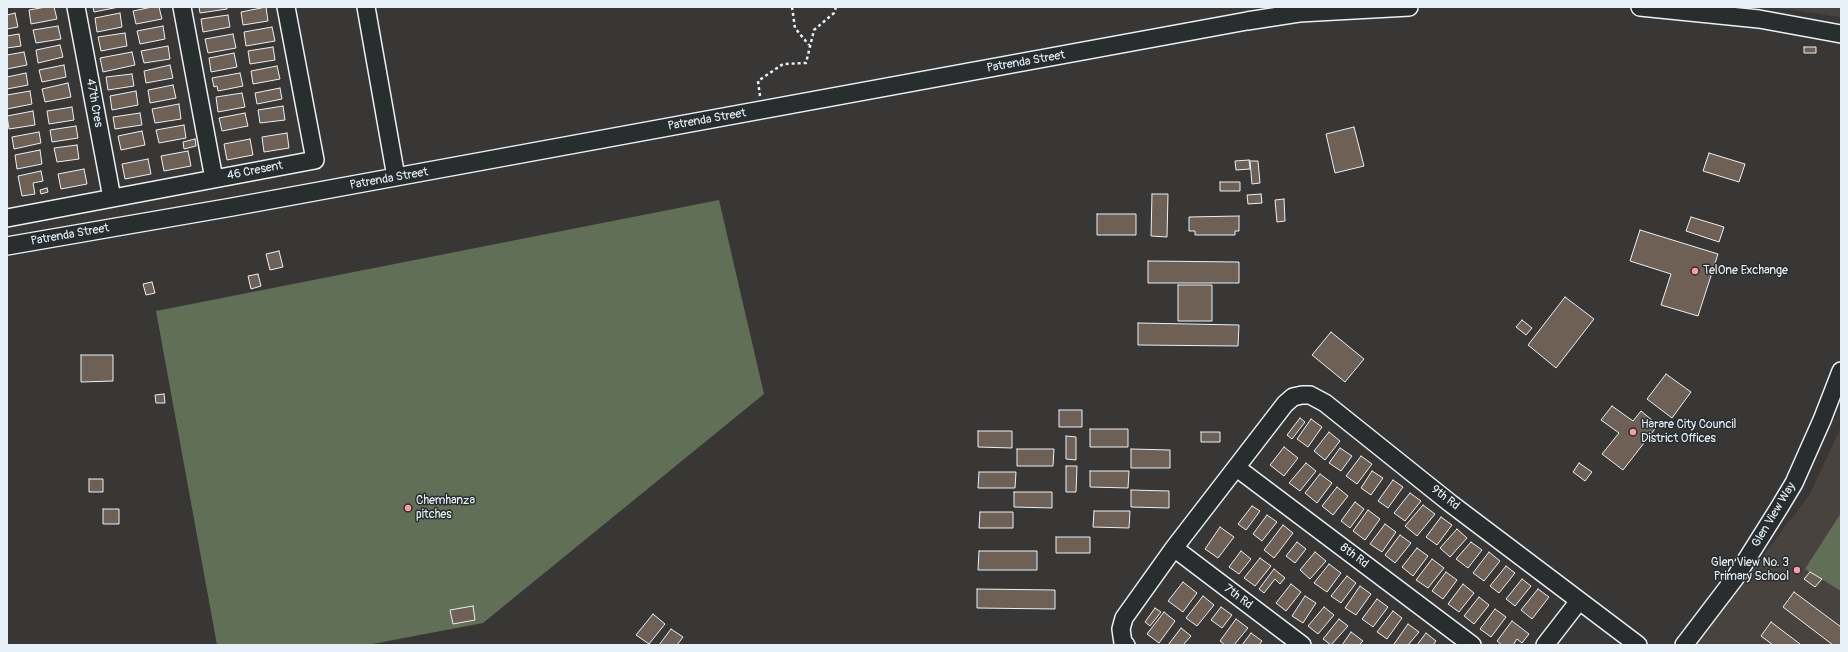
<!DOCTYPE html>
<html>
<head>
<meta charset="utf-8">
<style>
  body { margin:0 }
  #map { position:relative; width:1848px; height:652px; overflow:hidden; background:#383736; font-family:Pangolin,sans-serif }
  canvas { display:block }
  .frame { position:absolute; inset:0; border:8px solid #e8f1f8; pointer-events:none }
</style>
</head>
<body>
<div id="map">
<canvas width="1848" height="652"></canvas>
<div class="frame"></div>
</div>
<script>
const ctx = document.querySelector('canvas').getContext('2d');
ctx.lineJoin = 'round';
function fill(path, color) { ctx.fillStyle = color; ctx.fill(path, 'evenodd'); }
const toPath = rows => new Path2D(rows.map(r => 'M' + r).join(''));
function trace(path, color, width, dash) { ctx.strokeStyle = color; ctx.lineWidth = width; ctx.lineCap = dash ? 'butt' : 'round'; ctx.setLineDash(dash || []); ctx.stroke(path); }
function write(font, color, halo, rows, align = 'center') {
  ctx.font = font + ' Pangolin,sans-serif'; ctx.lineWidth = 3; ctx.setLineDash([]); ctx.textBaseline = 'middle'; ctx.strokeStyle = halo; ctx.fillStyle = color; for (const [text, x, y, turn = 0] of rows) {
    ctx.save(); ctx.translate(x, y); ctx.rotate((+turn || 0) * Math.PI / 180); ctx.textAlign = isNaN(turn) ? turn : align; if (halo) ctx.strokeText(text, 0, 0); ctx.fillText(text, 0, 0); ctx.restore();
  }
}
fill(toPath([
  [1770,7,1841,7,1841,17],
  [1841,427,1841,645,1695,645,1810,494]
]), '#48433f');
fill(toPath([
  [719,200,764,394,483,623,367,645,217,645,156,311],
  [1841,513,1841,591,1805,569]
]), '#616f57');
const building = toPath([
  [46,7,54,7,57,19,31,24,29,10,46,7],
  [93,7,119,7,94,12,93,7],
  [152,7,159,7,162,19,136,24,133,11,152,7],
  [199,7,227,7,227,9,200,13,199,7],
  [266,7,268,21,243,25,241,12,266,7],
  [15,13,18,27,7,29,7,15,15,13],
  [120,13,122,27,97,32,95,18,120,13],
  [228,15,230,27,203,32,201,19,228,15],
  [58,26,61,39,36,43,33,30,58,26],
  [163,26,165,39,140,44,137,31,163,26],
  [272,27,275,41,246,46,244,32,272,27],
  [125,33,127,46,101,51,98,37,125,33],
  [19,34,21,46,7,48,7,36,19,34],
  [233,34,236,48,208,53,205,39,233,34],
  [60,45,63,57,38,63,36,50,60,45],
  [168,46,170,59,144,63,141,51,168,46],
  [273,47,275,60,250,64,248,51,273,47],
  [1804,47,1816,47,1816,53,1804,53,1804,47],
  [24,52,27,65,7,69,7,55,24,52],
  [132,52,135,65,103,72,100,58,132,52],
  [234,53,237,67,211,72,209,58,234,53],
  [64,65,66,77,42,82,39,70,64,65],
  [170,65,173,78,146,83,144,71,170,65],
  [277,66,280,79,253,84,251,71,277,66],
  [26,73,28,85,7,89,7,77,26,73],
  [240,73,243,86,218,91,217,86,214,87,212,78,240,73],
  [132,74,134,86,108,90,106,77,132,74],
  [68,83,71,97,45,102,42,89,68,83],
  [173,85,176,98,150,103,148,90,173,85],
  [280,88,282,99,257,104,255,93,280,88],
  [30,91,32,104,7,109,7,95,30,91],
  [136,91,138,105,112,110,110,96,136,91],
  [242,93,245,107,218,112,216,97,242,93],
  [179,104,181,119,155,123,152,109,179,104],
  [283,106,285,120,260,123,258,110,283,106],
  [72,107,74,120,49,124,47,111,72,107],
  [33,111,35,125,9,129,7,116,33,111],
  [140,113,142,125,115,129,113,117,140,113],
  [245,113,248,126,222,131,219,118,245,113],
  [184,125,186,138,159,143,156,130,184,125],
  [76,126,78,138,52,142,50,130,76,126],
  [1354,127,1364,166,1335,173,1326,134,1354,127],
  [142,131,145,145,121,150,118,136,142,131],
  [39,132,41,143,14,149,12,137,39,132],
  [287,133,289,148,264,152,262,137,287,133],
  [195,139,196,146,184,149,183,142,195,139],
  [250,139,253,155,227,160,224,144,250,139],
  [77,145,79,159,57,162,54,148,77,145],
  [40,150,42,164,17,169,15,155,40,150],
  [188,151,191,166,164,171,161,156,188,151],
  [1709,153,1745,164,1739,182,1703,171,1709,153],
  [148,159,151,174,125,179,122,164,148,159],
  [1249,160,1250,169,1236,170,1235,161,1249,160],
  [1250,161,1258,161,1260,183,1252,184,1250,161],
  [84,169,87,184,61,189,58,174,84,169],
  [41,171,43,181,33,183,35,194,22,196,18,176,41,171],
  [1220,182,1240,182,1240,191,1220,191,1220,182],
  [47,188,48,192,41,194,40,190,47,188],
  [1152,194,1168,194,1167,237,1151,236,1152,194],
  [1261,194,1262,203,1248,204,1247,195,1261,194],
  [1284,199,1285,221,1277,222,1275,200,1284,199],
  [1097,214,1136,214,1136,235,1097,235,1097,214],
  [1239,216,1239,231,1235,231,1235,235,1195,235,1195,231,1189,231,1189,217,1239,216],
  [1691,217,1724,227,1719,242,1686,231,1691,217],
  [1640,230,1718,254,1698,316,1661,305,1671,274,1630,261,1640,230],
  [279,251,283,267,270,270,266,254,279,251],
  [1148,261,1239,262,1239,283,1148,283,1148,261],
  [258,274,261,286,251,289,248,276,258,274],
  [152,282,155,293,146,295,143,284,152,282],
  [1178,285,1212,285,1212,321,1178,321,1178,285],
  [1565,297,1594,319,1556,368,1528,345,1565,297],
  [1522,320,1532,328,1526,335,1516,327,1522,320],
  [1138,323,1239,325,1238,346,1138,345,1138,323],
  [1331,332,1364,359,1345,382,1312,355,1331,332],
  [81,355,113,355,113,381,81,382,81,355],
  [1666,374,1691,392,1672,418,1647,399,1666,374],
  [164,394,165,403,156,403,155,395,164,394],
  [1612,406,1633,421,1641,411,1658,425,1623,470,1602,454,1619,433,1601,420,1612,406],
  [1059,410,1082,410,1082,427,1059,427,1059,410],
  [1300,418,1305,422,1292,439,1287,435,1300,418],
  [1311,419,1322,427,1308,447,1297,439,1311,419],
  [1090,429,1128,429,1128,447,1090,447,1090,429],
  [978,431,1012,431,1012,448,978,447,978,431],
  [1201,432,1220,432,1220,442,1201,442,1201,432],
  [1329,432,1340,441,1325,460,1314,451,1329,432],
  [1066,436,1076,437,1076,460,1066,459,1066,436],
  [1284,447,1298,458,1284,476,1270,465,1284,447],
  [1340,448,1352,456,1341,471,1329,463,1340,448],
  [1017,449,1054,449,1053,466,1017,466,1017,449],
  [1131,449,1170,450,1170,468,1131,468,1131,449],
  [1361,456,1372,464,1357,484,1346,476,1361,456],
  [1306,463,1316,471,1300,491,1289,483,1306,463],
  [1579,463,1592,472,1585,481,1573,472,1579,463],
  [1066,466,1077,466,1076,492,1066,492,1066,466],
  [1090,471,1129,471,1128,488,1090,487,1090,471],
  [1372,471,1383,478,1371,495,1361,488,1372,471],
  [979,472,1016,472,1015,488,978,488,979,472],
  [1320,474,1332,483,1317,503,1305,493,1320,474],
  [89,479,103,479,103,492,89,492,89,479],
  [1393,480,1403,487,1388,508,1378,501,1393,480],
  [1337,487,1348,496,1333,515,1322,506,1337,487],
  [1131,490,1169,491,1169,508,1131,507,1131,490],
  [1014,492,1052,492,1052,508,1014,507,1014,492],
  [1410,493,1421,501,1405,521,1394,513,1410,493],
  [1355,502,1364,509,1350,528,1341,521,1355,502],
  [1423,505,1435,514,1417,536,1405,526,1423,505],
  [1252,506,1260,511,1246,530,1238,524,1252,506],
  [103,509,119,509,119,524,103,524,103,509],
  [1368,510,1380,519,1365,540,1353,531,1368,510],
  [1094,511,1130,511,1129,528,1093,527,1094,511],
  [980,512,1013,512,1013,528,979,528,980,512],
  [1267,515,1277,522,1262,541,1253,534,1267,515],
  [1441,517,1452,525,1437,545,1426,537,1441,517],
  [1385,524,1396,532,1382,552,1370,544,1385,524],
  [1283,525,1293,533,1274,558,1264,550,1283,525],
  [1220,527,1234,537,1218,558,1205,549,1220,527],
  [1457,529,1467,538,1450,557,1440,548,1457,529],
  [1400,535,1411,543,1395,563,1385,555,1400,535],
  [1056,537,1090,537,1090,553,1056,553,1056,537],
  [1297,542,1306,549,1295,563,1286,556,1297,542],
  [1471,542,1482,550,1468,568,1456,559,1471,542],
  [1417,548,1428,556,1413,576,1402,567,1417,548],
  [979,551,1037,551,1037,570,978,570,979,551],
  [1241,551,1251,559,1239,574,1229,567,1241,551],
  [1315,552,1326,561,1310,579,1300,570,1315,552],
  [1489,552,1500,561,1484,581,1473,573,1489,552],
  [1260,558,1271,566,1255,586,1244,578,1260,558],
  [1432,559,1444,568,1428,588,1416,580,1432,559],
  [1329,564,1341,573,1327,592,1314,583,1329,564],
  [1506,566,1515,573,1499,593,1490,586,1506,566],
  [1274,569,1285,578,1280,584,1275,579,1264,593,1259,589,1274,569],
  [1446,572,1457,580,1443,599,1432,591,1446,572],
  [1810,572,1822,579,1815,587,1804,579,1810,572],
  [1347,576,1356,583,1341,603,1331,596,1347,576],
  [1522,579,1531,586,1515,606,1506,599,1522,579],
  [1183,582,1197,593,1183,612,1168,601,1183,582],
  [1291,584,1301,592,1286,611,1276,603,1291,584],
  [1463,584,1474,593,1459,612,1448,604,1463,584],
  [1360,586,1371,594,1356,615,1345,608,1360,586],
  [977,589,1055,590,1055,609,977,608,977,589],
  [1538,589,1549,597,1532,619,1521,610,1538,589],
  [1794,592,1841,627,1841,645,1833,645,1783,607,1794,592],
  [1203,596,1214,605,1197,626,1186,618,1203,596],
  [1305,596,1316,603,1303,623,1292,616,1305,596],
  [1479,597,1489,605,1474,624,1464,616,1479,597],
  [1377,599,1388,607,1373,627,1362,619,1377,599],
  [473,606,475,620,453,624,450,610,473,606],
  [1221,607,1232,615,1222,628,1211,620,1221,607],
  [1324,607,1334,615,1318,634,1308,626,1324,607],
  [1155,608,1161,612,1150,626,1145,622,1155,608],
  [1495,609,1506,617,1491,637,1480,629,1495,609],
  [1393,611,1402,618,1387,639,1377,632,1393,611],
  [1164,612,1175,621,1159,643,1147,634,1164,612],
  [653,614,665,624,649,644,636,635,653,614],
  [1236,619,1248,628,1234,645,1225,645,1220,641,1236,619],
  [1339,619,1348,626,1331,645,1323,639,1339,619],
  [1512,621,1529,634,1522,643,1517,639,1513,645,1502,645,1497,641,1512,621],
  [1771,622,1800,644,1799,645,1773,645,1761,636,1771,622],
  [1408,624,1419,632,1408,645,1395,645,1394,644,1408,624],
  [1181,628,1191,636,1183,645,1168,645,1181,628],
  [671,629,683,637,677,645,659,645,671,629],
  [1351,632,1363,641,1359,645,1342,645,1351,632],
  [1251,633,1262,641,1259,645,1242,645,1251,633],
  [1426,633,1436,641,1433,645,1417,645,1426,633]
]);
fill(building, '#6e6054');
trace(building, '#e8f1f8', 1);
const minor = toPath([
  [76,7,112,198],
  [182,7,214,179],
  [366,7,396,177],
  [1640,7,1759,19,1841,34],
  [7,218,315,160,286,7],
  [7,246,232,207,1247,21,1299,13,1409,7],
  [1237,468,1472,645],
  [1174,548,1302,645],
  [1126,645,1123,643,1121,629,1124,618,1174,548,1285,404,1293,397,1302,395,1310,395,1325,403,1450,503,1638,645],
  [1545,645,1579,601],
  [1684,645,1735,578,1779,508,1794,483,1822,420,1841,371]
]);
trace(minor, '#e8f1f8', 20);
trace(toPath([
  [792,7,795,28,809,45],
  [760,96,758,81,783,64,806,63,814,30,834,13,836,7]
]), '#e8f1f8', 2.5, [3, 3]);
trace(minor, '#2a2d2e', 17);
for (const [x, y, r, color] of [
  [1695,271,4,"#ff9aa2"],
  [1633,432,4,"#ff9aa2"],
  [408,508,4,"#ff9aa2"],
  [1797,570,4,"#ff9aa2"]
]) { const dot = new Path2D(); dot.arc(x, y, r, 0, 2 * Math.PI); ctx.fillStyle = color; ctx.fill(dot); trace(dot, '#2a2d2e', 1.5); }
write('12px', '#e8f1f8', '#2a2d2e', [
  ["Patrenda Street",1026,62,-10],
  ["47th Cres",94,103,80],
  ["Patrenda Street",707,120,-10],
  ["46 Cresent",255,171,-11],
  ["Patrenda Street",389,179,-10],
  ["Patrenda Street",70,235,-10],
  ["9th Rd",1445,498,38],
  ["Glen View Way",1774,515,-59],
  ["8th Rd",1354,556,37],
  ["7th Rd",1238,597,37]
]);
write('12px', '#e8f1f8', '#2a2d2e', [
  ["TelOne Exchange",1703,271],
  ["Harare City Council",1641,425],
  ["District Offices",1641,439],
  ["Chemhanza",416,501],
  ["pitches",416,515],
  ["Glen View No. 3",1789,563,"right"],
  ["Primary School",1789,577,"right"]
], 'left');
</script>
</body>
</html>
